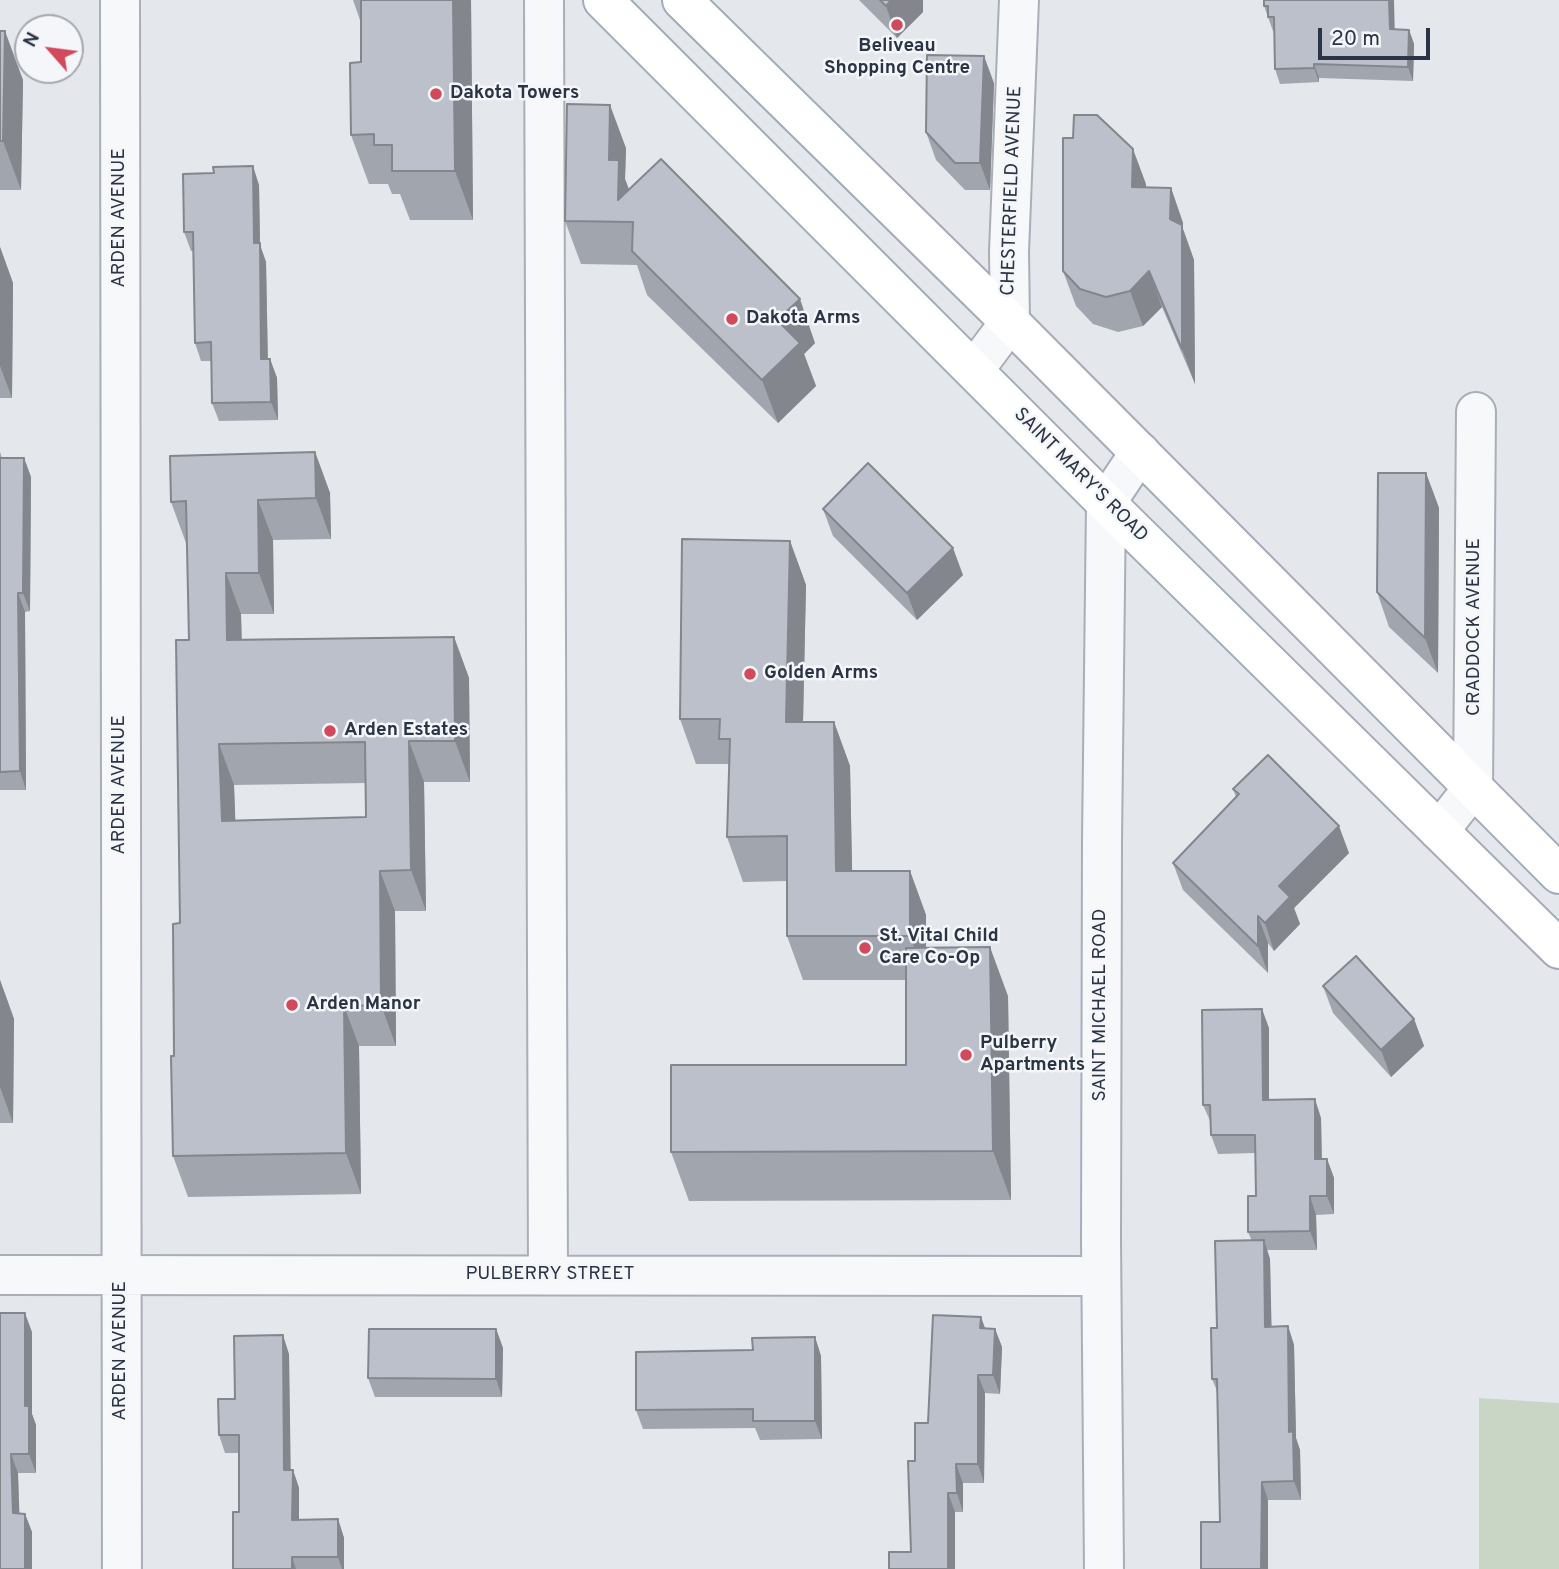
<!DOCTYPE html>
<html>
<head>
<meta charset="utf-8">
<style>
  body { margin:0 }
  #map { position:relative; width:1559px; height:1569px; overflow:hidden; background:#e4e7ec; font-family:Overpass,sans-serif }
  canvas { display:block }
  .north { position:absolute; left:14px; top:14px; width:70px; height:70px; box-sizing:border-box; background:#f4f6f9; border:2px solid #a4a8b1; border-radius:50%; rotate:298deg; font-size:19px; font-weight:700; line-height:28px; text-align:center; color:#2b3445 }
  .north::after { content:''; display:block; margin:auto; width:24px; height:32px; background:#d1495b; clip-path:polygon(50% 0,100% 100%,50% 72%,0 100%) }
  .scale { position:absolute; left:1318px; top:28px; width:112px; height:32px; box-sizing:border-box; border:4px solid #2b3445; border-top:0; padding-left:9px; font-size:21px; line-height:24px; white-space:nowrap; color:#2b3445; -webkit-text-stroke:5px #f4f6f9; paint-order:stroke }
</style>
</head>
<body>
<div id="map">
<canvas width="1559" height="1569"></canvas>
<div class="north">N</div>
<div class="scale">20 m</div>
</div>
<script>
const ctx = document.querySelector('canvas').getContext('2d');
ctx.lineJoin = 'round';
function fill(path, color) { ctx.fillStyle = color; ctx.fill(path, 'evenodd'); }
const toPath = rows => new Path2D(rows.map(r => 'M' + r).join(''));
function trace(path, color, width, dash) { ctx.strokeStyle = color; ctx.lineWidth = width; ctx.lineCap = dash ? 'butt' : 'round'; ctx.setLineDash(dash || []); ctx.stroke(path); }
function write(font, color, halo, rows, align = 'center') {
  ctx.font = font + ' Overpass,sans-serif'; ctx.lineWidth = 5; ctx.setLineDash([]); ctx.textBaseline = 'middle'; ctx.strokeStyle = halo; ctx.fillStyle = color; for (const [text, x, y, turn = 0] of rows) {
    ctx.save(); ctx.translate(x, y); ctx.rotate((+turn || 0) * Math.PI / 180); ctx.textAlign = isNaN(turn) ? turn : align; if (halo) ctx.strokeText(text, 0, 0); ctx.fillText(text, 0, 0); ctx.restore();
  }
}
fill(toPath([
  [1479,1398,1559,1403,1559,1569,1479,1569]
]), '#c9d6c5');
const minor = toPath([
  [120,0,122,1569],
  [544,0,548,1275],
  [974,370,1010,322,1009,252,1019,0],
  [1439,831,1473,788,1476,412],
  [0,1275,1101,1276],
  [1104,1569,1101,1240,1102,841,1106,503,1140,452]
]);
const major = toPath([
  [603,0,1106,503,1559,949],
  [682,0,1010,322,1559,874]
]);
trace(minor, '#a9aeb7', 42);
trace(major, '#a3abb8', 42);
trace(minor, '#f7f8fa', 38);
trace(major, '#fff', 38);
fill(toPath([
  [353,0,471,0,473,220,410,220,400,194,392,194,388,184,369,184,351,135,361,62,361,23],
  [859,0,923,0,923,12,897,38],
  [1264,0,1395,29,1409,30,1414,44,1413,81,1319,78,1319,82,1280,84,1275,69,1275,31,1273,31,1264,6],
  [0,31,23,80,21,190,0,190],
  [994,83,990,190,965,190,936,160,926,132],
  [626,148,625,179,629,189,815,343,804,354,816,386,778,423,647,295,637,265,581,264,565,221],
  [1146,184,1146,188,1171,188,1183,223,1183,229,1194,260,1195,384,1162,307,1143,326,1118,332,1093,324,1076,306,1063,271],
  [259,185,260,245,266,262,268,359,270,359,277,378,278,420,219,421,212,403,211,361,201,361,195,343,193,251,191,251,184,232],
  [0,247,13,283,12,398,0,398],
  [0,452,2,458,24,458,31,477,30,611,25,612,26,790,0,790],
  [315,452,330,493,331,539,273,540,274,614,241,614,242,639,454,637,469,678,470,782,424,782,426,911,395,911,396,1046,359,1046,361,1194,188,1197,173,1156,174,1056,189,640,187,543,186,543,171,502],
  [366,783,366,817,235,820,234,785],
  [1426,473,1439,508,1438,673,1389,627,1377,592],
  [823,509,963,575,917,620,833,536],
  [790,541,806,585,803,722,834,722,850,766,852,871,910,871,926,915,926,948,1008,996,1011,1200,689,1201,671,1152,906,1065,906,980,803,980,787,936,787,881,743,882,727,837,729,768,728,764,696,764,680,719],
  [1233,789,1349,853,1294,908,1300,924,1274,951,1268,943,1268,973,1183,890,1173,863,1236,797],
  [0,980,14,1019,13,1123,0,1123],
  [1323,986,1414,1019,1424,1046,1391,1077,1333,1013],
  [1269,1028,1269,1100,1321,1118,1322,1159,1327,1159,1334,1178,1334,1214,1316,1215,1317,1250,1267,1250,1270,1259,1271,1327,1288,1326,1294,1345,1296,1438,1300,1450,1301,1500,1268,1500,1268,1569,1201,1569,1220,1522,1218,1393,1212,1379,1217,1328,1252,1241,1248,1232,1256,1196,1255,1153,1218,1154,1211,1135,1211,1123,1203,1105],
  [0,1313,32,1332,32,1414,36,1425,36,1473,18,1473,19,1514,25,1514,32,1532,0,1569],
  [985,1328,995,1329,1002,1347,1000,1394,985,1393,984,1483,963,1483,963,1512,955,1512,955,1569,889,1569,911,1552,915,1461,928,1423],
  [496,1329,503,1348,502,1397,375,1397,368,1378],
  [815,1337,821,1356,822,1439,760,1440,755,1428,643,1429,636,1410,753,1350],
  [289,1354,290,1470,293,1470,299,1488,299,1520,338,1519,344,1538,344,1569,233,1569,239,1512,239,1453,225,1453,219,1435,235,1399]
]), '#a1a5ae');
fill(toPath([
  [453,0,471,0,473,220,455,171],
  [891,0,923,0,923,12,897,38,886,6],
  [1389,0,1394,0,1395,43,1390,29],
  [1409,30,1414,44,1413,81,1408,67],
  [5,31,23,80,21,190,3,141],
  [984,56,994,83,990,190,980,163],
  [1314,64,1319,78,1319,82,1314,68],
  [610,105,626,148,625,179,634,204,618,200,609,160],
  [1133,149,1146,184,1145,222,1132,187],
  [253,166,259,185,260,245,266,262,268,378,261,359,254,243],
  [1171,188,1183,223,1183,229,1194,260,1195,384,1182,349,1170,219],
  [0,247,13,283,12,398,0,366],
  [1149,271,1162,307,1143,326,1130,291],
  [800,299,815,343,804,354,816,386,778,423,762,380,777,320],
  [270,359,277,378,278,420,271,402],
  [315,452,330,493,331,539,316,498],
  [24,458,31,477,30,611,23,593],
  [1426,473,1439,508,1438,673,1425,638],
  [258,500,273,540,274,614,259,573],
  [790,541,806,585,802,766,786,722],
  [953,548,963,575,917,620,907,593],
  [226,573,241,614,242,680,227,640],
  [18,593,25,612,26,790,20,771],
  [454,637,469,678,470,782,455,741],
  [834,722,850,766,853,915,836,871],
  [409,741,424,782,426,911,411,870],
  [219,744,234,785,237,862,222,821],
  [1339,826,1349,853,1294,908,1300,924,1274,951,1265,923,1279,886],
  [380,871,395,911,396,1046,381,1005],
  [910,871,926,915,926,980,910,936],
  [1258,916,1268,943,1268,973,1258,946],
  [990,947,1008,996,1011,1200,993,1151],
  [0,980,14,1019,13,1123,0,1087],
  [344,1006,359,1046,361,1194,346,1153],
  [1262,1009,1269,1028,1269,1119,1263,1100],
  [1414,1019,1424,1046,1391,1077,1381,1050],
  [1315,1099,1321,1118,1322,1178,1315,1159],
  [1327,1159,1334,1178,1334,1214,1327,1196],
  [1310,1196,1316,1215,1317,1250,1310,1231],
  [1264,1240,1270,1259,1272,1345,1265,1327],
  [25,1313,32,1332,32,1414,36,1425,36,1473,29,1454,25,1406],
  [981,1317,988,1336,980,1328],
  [1288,1326,1294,1345,1296,1438,1300,1450,1301,1500,1294,1481,1289,1432],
  [496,1329,503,1348,502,1397,496,1379],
  [995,1329,1002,1347,1000,1394,993,1375],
  [283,1335,289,1354,291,1488,284,1470],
  [815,1337,821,1356,822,1439,815,1421],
  [978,1375,985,1393,984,1483,978,1464],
  [11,1454,18,1473,20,1532,13,1513],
  [956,1464,963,1483,963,1512,957,1493],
  [293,1470,299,1488,299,1538,292,1520],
  [1262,1482,1268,1500,1268,1569,1261,1569],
  [948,1493,955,1512,955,1569,948,1569],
  [25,1514,32,1532,32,1569,25,1569],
  [338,1519,344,1538,344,1569,342,1569,338,1557],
  [292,1557,296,1569,292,1569]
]), '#83868d');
const building = toPath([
  [361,0,453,0,455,171,392,171,392,145,374,145,374,134,351,135,350,63,361,62,361,0],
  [880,0,891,0,886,6,880,0],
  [1264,0,1389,0,1390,29,1409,30,1408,67,1314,64,1314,68,1275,69,1274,17,1268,17,1268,6,1264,6,1264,0],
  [0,31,5,31,3,141,0,141,0,31],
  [927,55,984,56,980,163,955,163,926,132,927,55],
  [567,104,610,105,609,160,619,160,618,200,661,159,800,299,777,320,800,343,762,380,632,251,633,222,565,221,567,104],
  [1074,115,1097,115,1133,149,1132,187,1171,188,1170,219,1182,225,1182,349,1149,271,1130,291,1106,297,1080,289,1063,271,1063,138,1073,138,1074,115],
  [253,166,254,243,260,243,261,359,270,359,271,402,212,403,211,342,195,343,193,232,184,232,183,174,214,173,213,167,253,166],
  [315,452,316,498,258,500,259,573,226,573,227,640,454,637,455,741,409,741,411,870,380,871,381,1005,344,1006,346,1153,173,1156,171,1056,174,1056,173,924,180,923,176,640,189,640,186,501,171,502,170,456,315,452],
  [365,742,366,817,222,821,219,744,365,742],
  [0,458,24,458,23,593,18,593,20,771,0,772,0,458],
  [868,463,953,548,907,593,823,509,868,463],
  [1378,473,1426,473,1425,638,1377,592,1378,473],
  [682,539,790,541,786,722,834,722,836,871,910,871,910,936,787,936,787,836,727,837,730,739,719,739,720,719,680,719,682,539],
  [1268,755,1339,826,1279,886,1290,897,1265,923,1258,916,1258,946,1173,863,1239,794,1233,789,1268,755],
  [990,947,993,1151,671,1152,671,1065,906,1065,906,948,990,947],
  [1356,956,1414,1019,1381,1050,1323,986,1356,956],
  [1262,1009,1263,1100,1315,1099,1315,1159,1327,1159,1327,1196,1310,1196,1310,1231,1248,1232,1248,1196,1256,1196,1255,1135,1211,1135,1210,1105,1203,1105,1202,1010,1262,1009],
  [1264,1240,1265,1327,1288,1326,1289,1432,1293,1431,1294,1481,1262,1482,1261,1569,1201,1569,1201,1522,1220,1522,1217,1379,1212,1379,1211,1328,1217,1328,1215,1241,1264,1240],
  [0,1313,25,1313,25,1406,29,1406,29,1454,11,1454,13,1513,25,1514,25,1569,0,1569,0,1313],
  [933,1315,981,1317,980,1328,995,1329,993,1375,978,1375,978,1464,956,1464,957,1493,948,1493,948,1569,889,1569,889,1552,911,1552,908,1461,915,1461,915,1423,928,1423,933,1315],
  [369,1329,496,1329,496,1379,368,1378,369,1329],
  [283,1335,284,1470,293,1470,292,1520,338,1519,338,1557,292,1557,292,1569,233,1569,233,1512,239,1512,239,1435,219,1435,218,1399,235,1399,234,1336,283,1335],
  [815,1337,815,1421,753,1421,753,1409,636,1410,636,1352,753,1350,752,1338,815,1337]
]);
fill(building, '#bbc0ca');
trace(building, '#83868d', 2);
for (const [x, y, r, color] of [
  [897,25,7,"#d1495b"],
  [436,94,7,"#d1495b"],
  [732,319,7,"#d1495b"],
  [750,674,7,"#d1495b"],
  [330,731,7,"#d1495b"],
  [865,948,7,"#d1495b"],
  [292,1005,7,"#d1495b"],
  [966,1055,7,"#d1495b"]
]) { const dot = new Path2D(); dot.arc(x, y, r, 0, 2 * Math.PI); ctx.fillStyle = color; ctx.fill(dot); trace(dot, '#f4f6f9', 2.5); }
write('bold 19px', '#2b3445', '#f4f6f9', [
  ["Beliveau",897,47,"center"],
  ["Shopping Centre",897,69,"center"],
  ["Dakota Towers",450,94],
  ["Dakota Arms",746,319],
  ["Golden Arms",764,674],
  ["Arden Estates",344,731],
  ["St. Vital Child",879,937],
  ["Care Co-Op",879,959],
  ["Arden Manor",306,1005],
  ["Pulberry",980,1044],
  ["Apartments",980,1066]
], 'left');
write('19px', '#2b3445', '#f4f6f9', [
  ["CHESTERFIELD AVENUE",1013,191,-88],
  ["ARDEN AVENUE",120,218,-90],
  ["SAINT MARY'S ROAD",1080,476,45],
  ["CRADDOCK AVENUE",1475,627,-90],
  ["ARDEN AVENUE",120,785,-90],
  ["SAINT MICHAEL ROAD",1101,1005,-90],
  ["PULBERRY STREET",550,1275],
  ["ARDEN AVENUE",121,1351,-90]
]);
</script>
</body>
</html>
